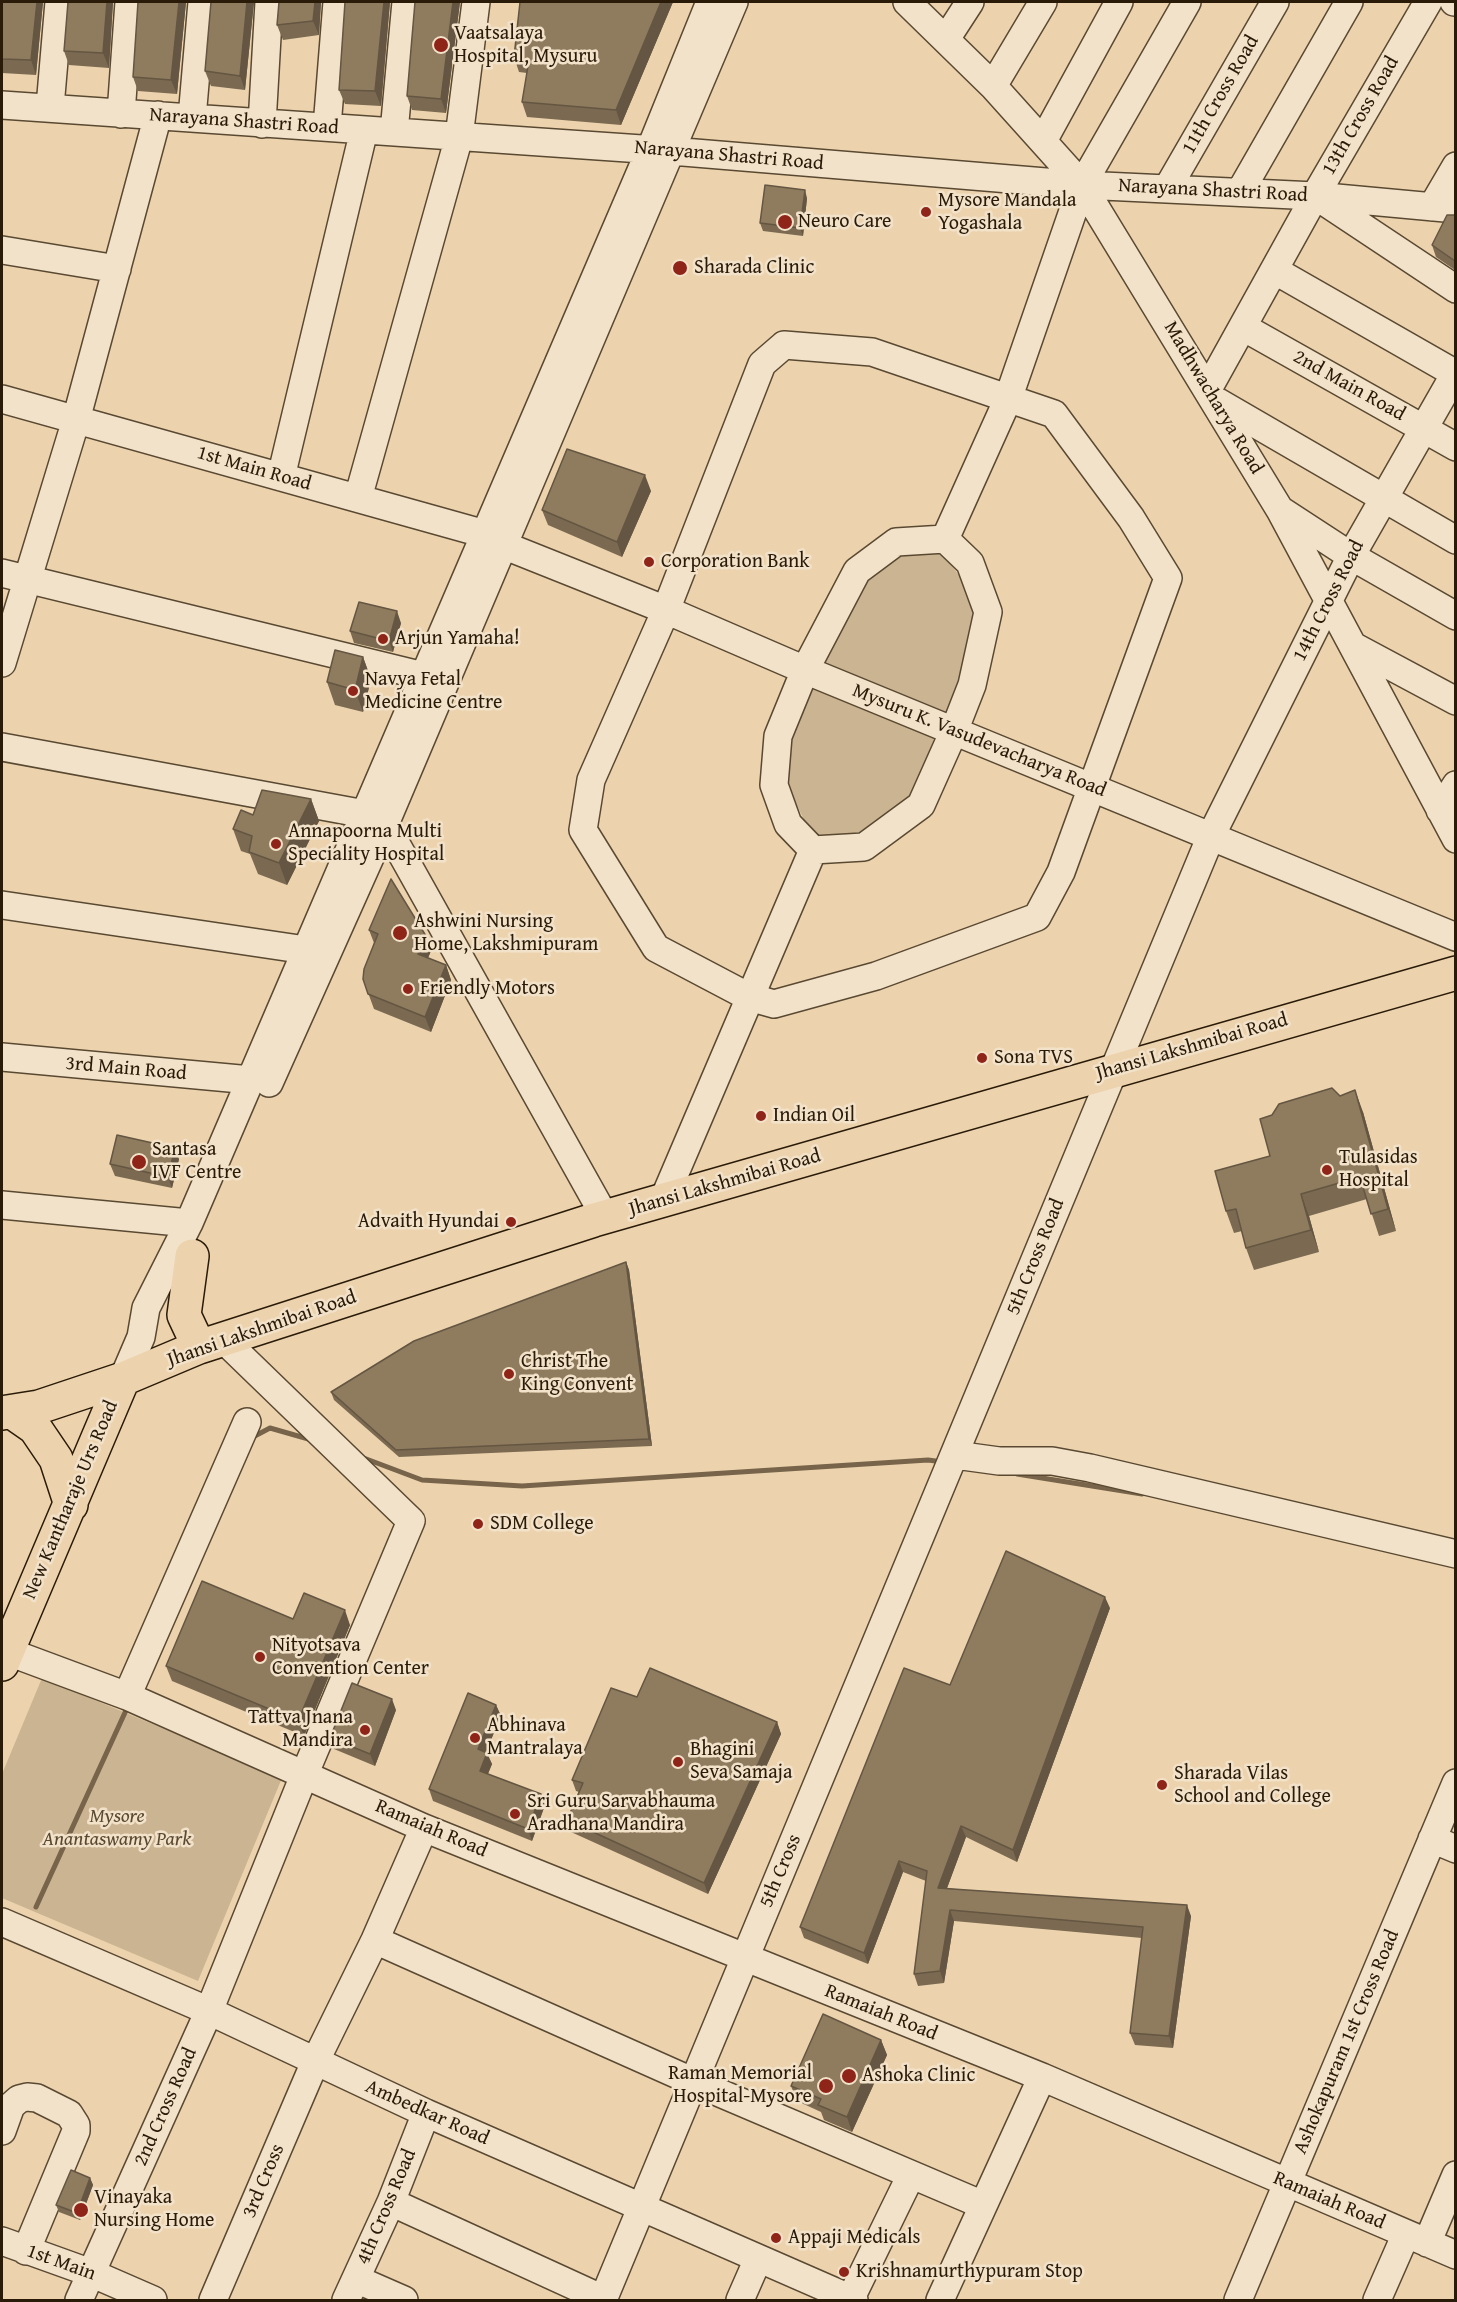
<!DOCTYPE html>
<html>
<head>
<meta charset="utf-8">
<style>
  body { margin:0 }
  #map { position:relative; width:1457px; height:2302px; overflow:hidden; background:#ecd3ad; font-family:"Gentium Book Plus",serif }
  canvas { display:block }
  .frame { position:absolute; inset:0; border:3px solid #2a1b09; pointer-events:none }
</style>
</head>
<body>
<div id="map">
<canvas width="1457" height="2302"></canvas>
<div class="frame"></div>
</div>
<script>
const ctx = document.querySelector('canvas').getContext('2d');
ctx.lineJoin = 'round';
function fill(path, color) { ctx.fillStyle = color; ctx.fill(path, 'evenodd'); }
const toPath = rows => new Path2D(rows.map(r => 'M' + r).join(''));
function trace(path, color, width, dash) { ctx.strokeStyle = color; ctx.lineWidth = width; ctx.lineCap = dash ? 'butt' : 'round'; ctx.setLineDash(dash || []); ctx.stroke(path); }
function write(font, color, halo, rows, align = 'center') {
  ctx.font = font + ' "Gentium Book Plus",serif'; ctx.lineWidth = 5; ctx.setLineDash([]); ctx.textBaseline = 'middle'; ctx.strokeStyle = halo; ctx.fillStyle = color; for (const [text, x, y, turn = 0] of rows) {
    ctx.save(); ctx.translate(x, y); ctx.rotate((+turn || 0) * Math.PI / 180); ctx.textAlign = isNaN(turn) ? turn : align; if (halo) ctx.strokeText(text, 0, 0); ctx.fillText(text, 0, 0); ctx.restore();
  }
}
fill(toPath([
  [940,550,967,586,979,624,949,718,818,665,864,580,896,555],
  [811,685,935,736,912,798,851,844,811,834,786,783,785,757],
  [42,1678,282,1778,198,1981,2,1898,2,1774]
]), '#cbb491');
trace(toPath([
  [251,1438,270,1428,312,1440],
  [361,1457,422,1480,522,1486,928,1460,943,1462],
  [1017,1474,1142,1494],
  [36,1907,128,1706]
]), '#77644a', 5);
const minor = toPath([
  [907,2,993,86,1082,185,1280,510,1456,839],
  [1454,2,1456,2],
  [946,39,970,2],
  [993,86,1043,2],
  [2,105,671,151,1082,185,1315,196,1456,209],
  [50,107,59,2],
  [121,114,129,2],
  [192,118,202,2],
  [262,124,269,2],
  [327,127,337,2],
  [394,132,406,2],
  [1043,141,1119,2],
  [1167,189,1275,2],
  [1240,192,1349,2],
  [1319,198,1456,289],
  [1432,207,1456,166],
  [2,250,117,269],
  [1274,270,1456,374],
  [1243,327,1456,447],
  [784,345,872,352,1054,414,1131,518,1168,578,1061,872,1037,917,876,976,774,1004,749,997,656,948,583,830,591,780,666,610,762,364,784,345],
  [1208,389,1315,196,1428,2],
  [2,399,485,534,503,545,666,610,805,670,1456,937],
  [1218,402,1456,540],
  [281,477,364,130],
  [358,498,459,137,476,2],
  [1282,511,1351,556,1456,616],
  [945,539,970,563,988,612,972,685,954,731,921,805,864,847,813,850,788,824,774,785,778,736,805,670,857,571,896,542,945,539],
  [945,539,1008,399,1082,185,1187,2],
  [2,573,424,676],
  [1355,647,1456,701],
  [2,663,76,420,158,115],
  [2,747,365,814,385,824,605,1217],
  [1440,810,1456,785],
  [2,905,306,950],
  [2,1057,251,1080],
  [269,1083,385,824,734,2],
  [663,1201,813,850],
  [2,1205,189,1223],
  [123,1379,141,1337,146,1308,189,1223,650,150,710,2],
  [955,1455,999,1461,1052,1461,1090,1468,1456,1554],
  [6,1651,127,1696,424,1828,1042,2077,1456,2255],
  [127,1696,247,1422],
  [1432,1839,1456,1849],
  [2,1922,209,2011,426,2113,854,2300],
  [375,1940,694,2082,983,2205],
  [2,2131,11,2106,19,2099,27,2097,37,2098,69,2114,76,2125,76,2131,26,2251],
  [391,2202,603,2299],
  [2,2241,91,2273,153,2300],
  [1427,2243,1456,2175],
  [356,2279,404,2300],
  [79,2300,209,2011,305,1773,411,1521,223,1339],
  [213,2300,315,2062,375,1940,424,1828],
  [346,2300,391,2202,426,2113],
  [603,2300,1211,836,1351,556,1456,372],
  [740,2300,758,2259],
  [850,2300,911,2175],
  [940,2300,1042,2077],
  [1238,2300,1456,1783],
  [1377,2300,1406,2234]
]);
const major = toPath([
  [192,1256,184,1315,199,1347],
  [12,1412,35,1428,56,1459,71,1505],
  [2,1413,39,1407,123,1379,199,1347,594,1220,1456,973],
  [2,1664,123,1379]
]);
trace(minor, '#5a4932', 30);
trace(major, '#2a1b09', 36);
trace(minor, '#f3e2ca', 27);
trace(major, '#ecd3ad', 33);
fill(toPath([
  [2,2,43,2,36,75,2,73],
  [113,2,109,68,69,65,64,51],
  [186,2,177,94,138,91,133,77],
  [211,2,254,2,245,90,211,86,205,71],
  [279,2,321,2,319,35,283,40,277,25],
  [345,2,390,2,381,106,345,104,339,90],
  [415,2,460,2,446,113,412,110,407,96],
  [520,2,673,2,621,125,527,117,522,102,527,73,519,72,514,57],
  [807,198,803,236,763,231,760,223],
  [1455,215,1455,270,1436,257,1432,245],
  [651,491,622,557,548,525,542,510],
  [401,623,393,652,354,643,350,631],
  [363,657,371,679,363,712,335,705,327,682],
  [311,799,319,821,287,885,258,874,250,854,241,851,233,829,253,815],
  [369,930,431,951,428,958,446,965,451,980,431,1032,374,1009,363,979,374,943],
  [1340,1096,1363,1112,1396,1231,1379,1236,1367,1199,1309,1216,1319,1252,1254,1270,1246,1248,1242,1231,1234,1233,1226,1211],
  [179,1159,172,1188,115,1176,110,1164],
  [626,1262,629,1270,652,1446,399,1457,334,1400,331,1392],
  [1110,1608,1017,1862,966,1837,947,1888,1191,1916,1173,2048,1135,2045,1130,2033,1142,1938,954,1921,944,1983,918,1986,914,1974,926,1881,903,1872,868,1964,804,1938,800,1927,950,1685],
  [293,1619,350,1625,304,1736,172,1681,166,1666],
  [637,1697,777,1722,781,1734,708,1894,571,1832,567,1820,579,1792,576,1791,572,1780],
  [496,1705,501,1716,486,1752,492,1764,488,1774,541,1794,545,1805,532,1841,433,1801,429,1789],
  [396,1710,375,1766,334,1749,330,1738],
  [881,2040,887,2055,852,2132,824,2120,821,2112,797,2101,791,2086],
  [90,2178,93,2185,80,2220,59,2212,56,2205]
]), '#7b6a51');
fill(toPath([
  [37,2,43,2,36,75,31,60],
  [107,2,113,2,109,68,103,53],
  [179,2,186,2,177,94,171,80],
  [247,2,254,2,245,90,240,76],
  [315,2,321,2,319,35,313,21],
  [384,2,390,2,381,106,375,91],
  [453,2,460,2,446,113,441,99],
  [661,2,673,2,621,125,616,110],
  [805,190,807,198,803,236,800,228],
  [645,475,651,491,622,557,617,542],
  [397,611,401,623,393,652,389,641],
  [363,657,371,679,363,712,355,690],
  [311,799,319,821,287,885,279,863],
  [426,936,431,951,423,969,418,954],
  [446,965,451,980,431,1032,425,1017],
  [1355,1090,1363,1112,1396,1231,1388,1209],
  [175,1148,179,1159,172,1188,168,1177],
  [1301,1194,1309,1216,1319,1252,1311,1230],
  [626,1262,629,1270,652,1446,649,1439],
  [1105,1597,1110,1608,1017,1862,1013,1850],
  [345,1610,350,1625,304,1736,298,1721],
  [392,1699,396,1710,375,1766,370,1754],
  [496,1705,501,1716,482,1761,478,1749],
  [777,1722,781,1734,708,1894,704,1883],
  [487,1753,492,1764,484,1783,480,1771],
  [541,1794,545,1805,532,1841,528,1829],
  [961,1826,966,1837,943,1899,938,1888],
  [899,1861,903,1872,868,1964,864,1953],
  [1187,1905,1191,1916,1173,2048,1169,2036],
  [950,1910,954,1921,944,1983,940,1971],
  [881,2040,887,2055,852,2132,847,2117],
  [90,2178,93,2185,80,2220,77,2213]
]), '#645642');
const building = toPath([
  [2,2,37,2,31,60,2,59,2,2],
  [68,2,107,2,103,53,64,51,68,2],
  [138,2,179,2,171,80,133,77,138,2],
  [211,2,247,2,240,76,205,71,211,2],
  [279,2,315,2,313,21,277,25,279,2],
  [345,2,384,2,375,91,339,90,345,2],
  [415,2,453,2,441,99,407,96,415,2],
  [520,2,661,2,616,110,522,102,529,60,514,57,520,2],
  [765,185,805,190,800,228,760,223,765,185],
  [1447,215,1455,215,1455,261,1432,245,1447,215],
  [567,449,645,475,617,542,542,510,567,449],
  [359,602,397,611,389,641,350,631,359,602],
  [335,650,363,657,355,690,327,682,335,650],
  [262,790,311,799,279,863,249,852,252,836,233,829,241,810,253,815,262,790],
  [391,879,426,936,418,954,446,965,425,1017,368,994,363,979,364,969,378,934,369,930,391,879],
  [1332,1088,1340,1096,1355,1090,1388,1209,1371,1214,1360,1177,1301,1194,1311,1230,1246,1248,1236,1209,1226,1211,1215,1171,1270,1156,1260,1119,1272,1115,1279,1104,1332,1088],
  [117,1135,175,1148,168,1177,110,1164,117,1135],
  [626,1262,649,1439,396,1450,331,1392,414,1341,626,1262],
  [1006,1551,1105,1597,1013,1850,961,1826,938,1888,1187,1905,1169,2036,1130,2033,1143,1927,950,1910,940,1971,914,1974,927,1871,899,1861,864,1953,800,1927,904,1668,950,1685,1006,1551],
  [202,1581,293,1619,304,1593,345,1610,298,1721,166,1666,202,1581],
  [650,1668,777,1722,704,1883,567,1820,583,1783,572,1780,611,1688,637,1697,650,1668],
  [352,1683,392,1699,370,1754,330,1738,352,1683],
  [468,1693,496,1705,478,1749,487,1753,480,1771,541,1794,528,1829,429,1789,468,1693],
  [823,2014,881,2040,847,2117,818,2105,821,2099,791,2086,823,2014],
  [71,2170,90,2178,77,2213,56,2205,71,2170]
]);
fill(building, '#8f7b5e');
trace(building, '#645642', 1.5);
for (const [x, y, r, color] of [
  [441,45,8,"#8f2418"],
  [926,212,6,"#8f2418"],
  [785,222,8,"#8f2418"],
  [680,268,8,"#8f2418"],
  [649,562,6,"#8f2418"],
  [383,639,6,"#8f2418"],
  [353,691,6,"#8f2418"],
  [276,844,6,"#8f2418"],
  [400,933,8,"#8f2418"],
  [408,989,6,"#8f2418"],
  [982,1058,6,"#8f2418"],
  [761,1116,6,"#8f2418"],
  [139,1162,8,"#8f2418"],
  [1327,1170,6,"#8f2418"],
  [511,1222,6,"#8f2418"],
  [509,1374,6,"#8f2418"],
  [478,1524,6,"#8f2418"],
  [260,1657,6,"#8f2418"],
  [365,1730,6,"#8f2418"],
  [475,1738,6,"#8f2418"],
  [678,1762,6,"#8f2418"],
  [1162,1785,6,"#8f2418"],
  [515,1814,6,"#8f2418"],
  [849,2076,8,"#8f2418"],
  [826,2086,8,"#8f2418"],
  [81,2210,8,"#8f2418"],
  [776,2238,6,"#8f2418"],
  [844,2272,6,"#8f2418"]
]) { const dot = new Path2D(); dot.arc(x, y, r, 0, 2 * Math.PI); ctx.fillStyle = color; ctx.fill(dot); trace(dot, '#f3e2ca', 2); }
write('20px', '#2a1b09', '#f3e2ca', [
  ["Vaatsalaya",454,34],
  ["Hospital, Mysuru",454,57],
  ["Mysore Mandala",938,201],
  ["Yogashala",938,224],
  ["Neuro Care",798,222],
  ["Sharada Clinic",694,268],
  ["Corporation Bank",661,562],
  ["Arjun Yamaha!",395,639],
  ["Navya Fetal",365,680],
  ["Medicine Centre",365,703],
  ["Annapoorna Multi",288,832],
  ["Speciality Hospital",288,855],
  ["Ashwini Nursing",414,922],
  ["Home, Lakshmipuram",414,945],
  ["Friendly Motors",420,989],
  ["Sona TVS",994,1058],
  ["Indian Oil",773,1116],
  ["Santasa",152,1150],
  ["IVF Centre",152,1173],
  ["Tulasidas",1339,1158],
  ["Hospital",1339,1181],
  ["Advaith Hyundai",499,1222,"right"],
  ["Christ The",521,1362],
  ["King Convent",521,1385],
  ["SDM College",490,1524],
  ["Nityotsava",272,1646],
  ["Convention Center",272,1669],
  ["Tattva Jnana",353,1718,"right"],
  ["Mandira",353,1741,"right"],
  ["Abhinava",487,1726],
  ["Mantralaya",487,1749],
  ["Bhagini",690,1750],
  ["Seva Samaja",690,1773],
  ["Sharada Vilas",1174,1774],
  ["School and College",1174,1797],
  ["Sri Guru Sarvabhauma",527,1802],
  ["Aradhana Mandira",527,1825],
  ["Raman Memorial",812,2074,"right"],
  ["Hospital-Mysore",812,2097,"right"],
  ["Ashoka Clinic",862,2076],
  ["Vinayaka",94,2198],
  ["Nursing Home",94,2221],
  ["Appaji Medicals",788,2238],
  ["Krishnamurthypuram Stop",856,2272]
], 'left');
write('20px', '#2a1b09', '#f3e2ca', [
  ["11th Cross Road",1221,95,-60],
  ["13th Cross Road",1361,116,-60],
  ["Narayana Shastri Road",244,122,4],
  ["Narayana Shastri Road",729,156,5],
  ["Narayana Shastri Road",1213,191,3],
  ["2nd Main Road",1349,386,29],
  ["Madhwacharya Road",1213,398,59],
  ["1st Main Road",254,469,16],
  ["14th Cross Road",1329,601,-63],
  ["Mysuru K. Vasudevacharya Road",979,741,22],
  ["Jhansi Lakshmibai Road",1192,1047,-16],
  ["3rd Main Road",126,1069,5],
  ["Jhansi Lakshmibai Road",725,1183,-16],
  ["5th Cross Road",1036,1257,-68],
  ["Jhansi Lakshmibai Road",262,1329,-19],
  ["New Kantharaje Urs Road",71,1500,-67],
  ["Ramaiah Road",431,1829,23],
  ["5th Cross",781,1871,-67],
  ["Ramaiah Road",881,2013,22],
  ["Ashokapuram 1st Cross Road",1347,2042,-67],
  ["2nd Cross Road",166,2107,-66],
  ["Ambedkar Road",427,2113,24],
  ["3rd Cross",264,2181,-67],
  ["Ramaiah Road",1329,2201,23],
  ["4th Cross Road",387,2207,-67],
  ["1st Main",61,2263,20]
]);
write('italic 20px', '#5a4932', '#f3e2ca', [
  ["Mysore",117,1817],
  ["Anantaswamy Park",117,1840]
]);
</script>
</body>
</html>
